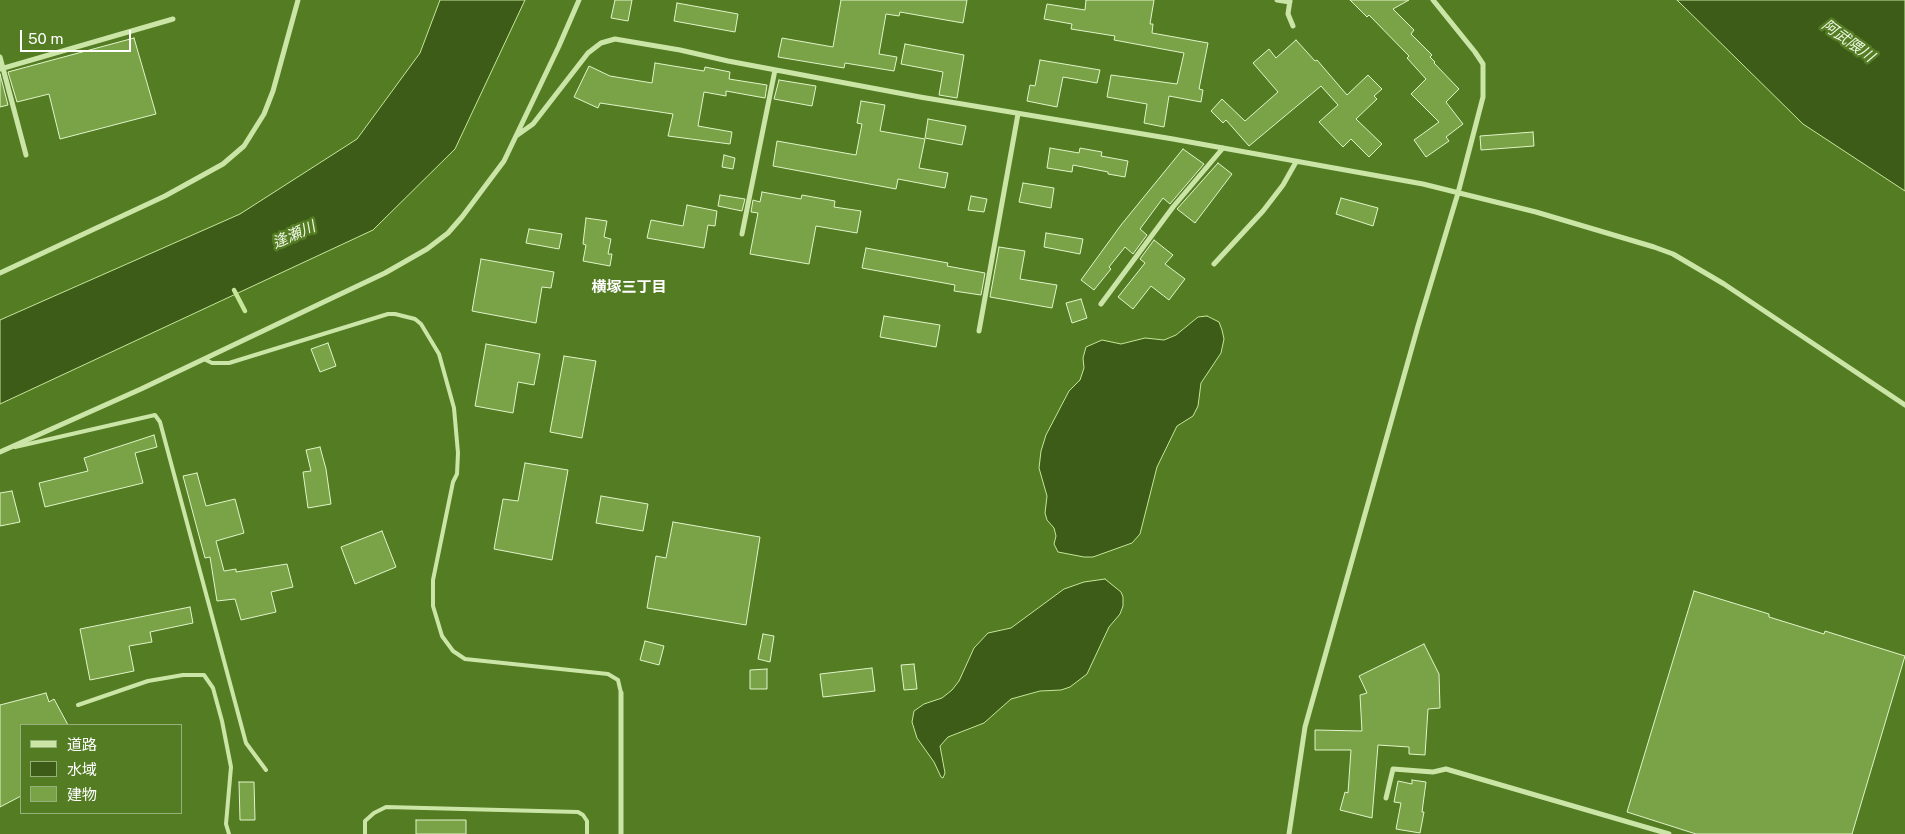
<!DOCTYPE html>
<html>
<head>
<meta charset="utf-8">
<style>
  body { margin:0 }
  #map { position:relative; width:1905px; height:834px; overflow:hidden; background:#537c23; font-family:"Public Sans","Noto Sans JP",sans-serif }
  canvas { display:block }
  .legend { position:absolute; left:20px; top:724px; width:162px; height:90px; box-sizing:border-box; background:#537c23; border:1px solid #98b07b; margin:0; padding:6px 9px; list-style:none; font-size:15px; color:#fff }
  .legend li { display:flex; align-items:center; gap:10px; height:25px }
  .legend b { width:25px; border:1px solid #98b07b }
  .scale { position:absolute; left:20px; top:30px; width:111px; height:22px; box-sizing:border-box; border:2px solid #fff; border-top:0; padding-left:6px; font-size:15px; line-height:18px; white-space:nowrap; color:#fff; -webkit-text-stroke:4px #537c23; paint-order:stroke }
</style>
</head>
<body>
<div id="map">
<canvas width="1905" height="834"></canvas>
<ul class="legend">
<li><b style="height:6px;background:#cae5a6"></b>道路</li>
<li><b style="height:14px;background:#3c5c18"></b>水域</li>
<li><b style="height:14px;background:#7aa347"></b>建物</li>
</ul>
<div class="scale">50 m</div>
</div>
<script>
const ctx = document.querySelector('canvas').getContext('2d');
ctx.lineJoin = 'round';
function fill(path, color) { ctx.fillStyle = color; ctx.fill(path, 'evenodd'); }
const toPath = rows => new Path2D(rows.map(r => 'M' + r).join(''));
function trace(path, color, width, dash) { ctx.strokeStyle = color; ctx.lineWidth = width; ctx.lineCap = dash ? 'butt' : 'round'; ctx.setLineDash(dash || []); ctx.stroke(path); }
function write(font, color, halo, rows, align = 'center') {
  ctx.font = font + ' "Public Sans","Noto Sans JP",sans-serif'; ctx.lineWidth = 5; ctx.setLineDash([]); ctx.textBaseline = 'middle'; ctx.strokeStyle = halo; ctx.fillStyle = color; for (const [text, x, y, turn = 0] of rows) {
    ctx.save(); ctx.translate(x, y); ctx.rotate((+turn || 0) * Math.PI / 180); ctx.textAlign = isNaN(turn) ? turn : align; if (halo) ctx.strokeText(text, 0, 0); ctx.fillText(text, 0, 0); ctx.restore();
  }
}
const water = toPath([
  [440,0,525,0,455,149,373,230,0,404,0,320,240,214,357,139,420,53,440,0],
  [1677,0,1905,0,1905,191,1803,124,1677,0],
  [1207,316,1219,322,1222,330,1224,339,1221,353,1201,383,1198,406,1193,416,1177,426,1157,467,1140,534,1132,543,1093,557,1084,557,1058,552,1054,544,1056,536,1054,528,1047,520,1045,513,1047,496,1039,468,1041,451,1046,435,1069,391,1080,380,1084,368,1083,358,1086,347,1102,340,1121,344,1145,338,1164,340,1176,335,1198,317,1207,316],
  [1105,579,1121,592,1123,597,1123,606,1120,614,1109,627,1087,674,1070,687,1061,690,1040,691,1011,699,984,723,948,737,940,746,945,773,943,778,941,777,934,762,917,738,912,722,914,711,924,704,942,698,952,690,959,681,974,648,988,633,1011,628,1064,589,1084,582,1105,579]
]);
fill(water, '#3c5c18');
trace(water, '#c6e69a', 1);
trace(toPath([
  [234,290,245,311]
]), '#c6e69a', 4.5);
const building = toPath([
  [615,0,632,0,628,21,611,18,615,0],
  [841,0,967,0,963,23,900,12,899,16,886,14,879,54,897,57,894,71,845,63,844,68,778,57,782,38,833,47,841,0],
  [1086,0,1154,0,1150,24,1153,24,1152,33,1208,43,1199,89,1203,90,1201,102,1169,96,1164,127,1144,123,1147,104,1107,97,1111,75,1177,84,1184,53,1114,40,1115,36,1071,29,1072,24,1044,19,1047,4,1085,10,1086,0],
  [1350,0,1409,0,1393,9,1414,30,1411,34,1432,55,1430,57,1435,62,1434,63,1459,89,1446,102,1463,124,1446,137,1449,141,1426,157,1414,140,1439,122,1411,94,1426,79,1407,58,1409,56,1369,15,1367,17,1350,0],
  [677,3,738,14,735,32,674,21,677,3],
  [134,38,156,114,60,139,49,94,17,102,8,72,134,38],
  [1296,40,1315,61,1317,60,1347,95,1368,75,1382,89,1374,96,1377,99,1356,119,1382,144,1369,157,1351,139,1343,147,1319,122,1338,105,1321,86,1249,146,1226,120,1223,123,1211,111,1222,99,1245,121,1278,92,1253,63,1269,49,1276,58,1296,40],
  [905,44,964,55,957,98,939,95,943,72,901,64,905,44],
  [1040,60,1100,70,1097,83,1063,77,1057,107,1027,101,1030,85,1035,86,1040,60],
  [655,63,704,71,705,67,730,72,729,79,767,85,765,98,726,91,726,96,704,92,698,126,732,132,730,144,668,136,673,114,600,103,598,108,574,97,589,66,610,76,652,83,655,63],
  [0,74,8,105,0,107,0,74],
  [779,80,816,86,812,106,774,99,779,80],
  [861,101,885,105,880,131,925,139,919,168,948,173,945,188,898,179,896,189,773,166,777,141,856,155,862,124,857,123,861,101],
  [928,119,966,126,962,145,925,138,928,119],
  [1533,132,1534,146,1481,150,1480,136,1533,132],
  [1050,148,1079,153,1080,148,1102,152,1101,156,1128,161,1125,177,1108,174,1108,172,1073,165,1072,172,1047,168,1050,148],
  [1183,149,1204,164,1170,204,1163,198,1140,229,1147,235,1133,254,1125,247,1109,267,1111,269,1094,290,1081,280,1121,225,1183,149],
  [724,155,735,158,733,169,722,167,724,155],
  [1218,163,1232,174,1195,223,1177,209,1218,163],
  [1023,183,1054,188,1051,208,1019,202,1023,183],
  [762,192,801,199,802,195,835,201,834,207,861,211,857,233,816,226,809,264,750,254,758,213,751,212,753,200,760,202,762,192],
  [720,195,745,199,742,211,718,206,720,195],
  [971,196,987,199,984,212,968,210,971,196],
  [1341,198,1378,208,1373,226,1336,214,1341,198],
  [687,205,717,211,715,226,708,225,704,248,647,238,651,220,683,226,687,205],
  [586,218,607,221,604,237,611,239,608,254,612,254,610,266,583,261,586,245,583,244,586,218],
  [529,229,562,234,559,249,526,243,529,229],
  [1046,233,1083,239,1080,254,1044,247,1046,233],
  [1154,240,1173,255,1165,264,1185,279,1169,300,1151,286,1133,309,1118,297,1145,263,1140,259,1154,240],
  [999,247,1025,251,1020,279,1057,285,1052,308,990,297,999,247],
  [866,248,948,263,947,266,985,273,981,295,954,291,955,285,862,268,866,248],
  [481,259,554,272,551,288,542,287,536,323,472,311,481,259],
  [1081,299,1087,318,1072,323,1066,303,1081,299],
  [884,316,940,325,936,347,880,337,884,316],
  [328,343,336,366,320,372,311,349,328,343],
  [486,344,540,354,534,385,518,382,513,413,475,406,486,344],
  [564,356,596,361,582,438,550,432,564,356],
  [154,435,157,447,135,453,143,483,45,507,39,483,88,471,84,458,154,435],
  [320,447,326,469,331,504,308,508,303,472,311,471,306,450,320,447],
  [525,463,568,470,552,560,494,549,503,499,518,501,525,463],
  [197,473,206,506,235,499,244,533,216,541,224,571,236,569,236,572,287,564,293,587,271,592,276,612,241,620,235,599,217,601,210,557,205,558,183,476,197,473],
  [12,491,20,522,0,526,0,493,12,491],
  [601,496,648,504,643,531,596,523,601,496],
  [673,522,760,537,746,625,647,608,656,556,666,558,673,522],
  [382,531,396,567,355,584,341,547,382,531],
  [1694,591,1769,614,1769,617,1824,634,1825,631,1905,656,1852,834,1696,834,1627,812,1694,591],
  [190,607,193,623,150,632,152,642,129,646,134,671,90,680,80,629,190,607],
  [763,634,774,636,770,662,758,659,763,634],
  [645,641,664,646,659,665,640,660,645,641],
  [1424,644,1439,674,1440,708,1428,709,1425,755,1409,754,1409,747,1378,745,1372,818,1340,810,1345,792,1348,793,1351,750,1315,750,1315,730,1362,731,1360,695,1367,693,1359,676,1424,644],
  [914,664,917,689,904,690,901,665,914,664],
  [872,668,875,691,823,697,820,674,872,668],
  [767,669,767,689,750,689,750,670,767,669],
  [46,693,49,702,54,699,68,725,21,725,21,796,0,807,0,705,46,693],
  [1412,780,1426,782,1422,812,1424,812,1420,833,1396,829,1401,803,1394,802,1398,781,1412,784,1412,780],
  [239,782,254,782,255,820,240,820,239,782],
  [416,820,466,820,466,834,416,834,416,820]
]);
fill(building, '#7aa347');
trace(building, '#e1f4c9', 1);
trace(toPath([
  [204,359,212,363,229,363,388,314,395,314,415,319,421,324,439,354,454,408,458,453,457,474,453,482,433,580,433,606,442,636,453,651,465,659,608,674,618,680,621,693],
  [15,447,155,415,160,422,246,743,266,770],
  [78,705,148,681,183,675,204,675,213,688,222,721,231,767,226,824,229,834],
  [365,834,365,821,374,813,386,807,578,812,583,815,587,821,587,834]
]), '#cae5a6', 4);
trace(toPath([
  [1277,0,1290,2],
  [1290,0,1288,14,1293,26],
  [0,57,26,155],
  [0,69,173,19],
  [516,136,533,124,588,53,601,43,615,39,680,50,728,61,920,97,1173,139,1423,184,1536,212,1654,247,1673,254,1724,284,1905,405],
  [742,234,775,70],
  [1214,264,1263,211,1283,185,1296,162],
  [0,273,165,196,223,164,244,146,264,114,273,91,298,0],
  [1101,304,1173,207,1223,148],
  [979,331,1018,114],
  [0,452,141,389,330,299,385,273,427,249,448,233,462,217,504,161,559,46,579,0],
  [621,693,621,834],
  [1386,798,1393,769,1433,772,1446,769,1669,834],
  [1289,834,1305,727,1418,326,1458,193,1483,97,1483,64,1475,52,1433,0]
]), '#cae5a6', 5);
write('italic 15px', '#f0f9e4', '#537c23', [
  ["阿武隈川",1848,41,36],
  ["逢瀬川",294,235,-24]
]);
write('bold 15px', '#fff', '#537c23', [
  ["横塚三丁目",629,287]
]);
</script>
</body>
</html>
